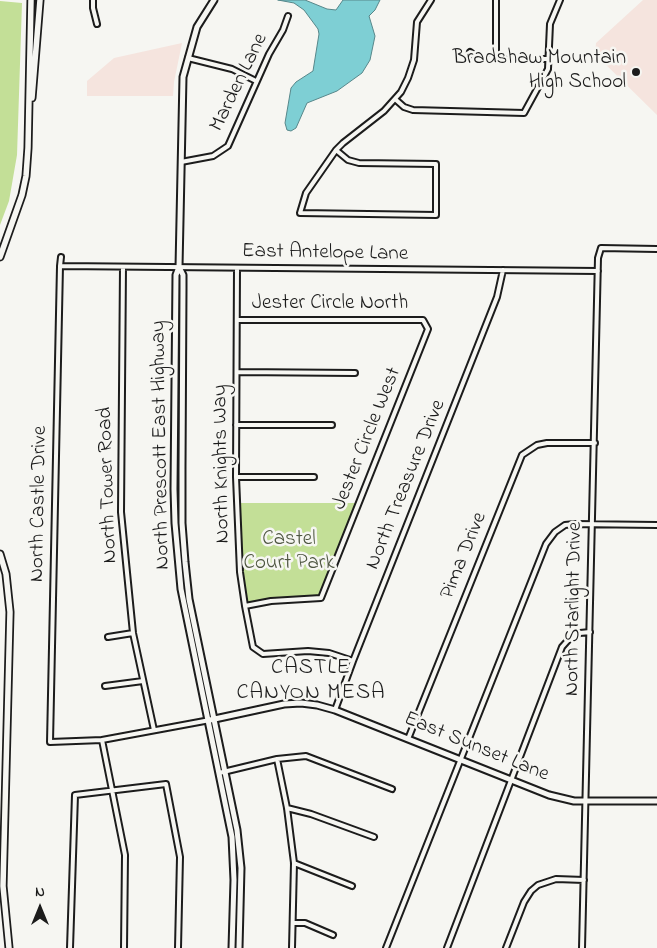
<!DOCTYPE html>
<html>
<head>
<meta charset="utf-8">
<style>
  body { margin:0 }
  #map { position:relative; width:657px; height:948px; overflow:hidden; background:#f6f6f2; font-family:"Indie Flower",sans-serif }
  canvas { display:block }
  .north { position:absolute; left:15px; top:883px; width:50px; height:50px; -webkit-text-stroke:4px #f6f6f2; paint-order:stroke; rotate:0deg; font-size:14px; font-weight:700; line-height:20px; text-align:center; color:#1c1c1c }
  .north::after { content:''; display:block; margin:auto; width:18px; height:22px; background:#1c1c1c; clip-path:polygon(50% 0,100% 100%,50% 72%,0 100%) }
</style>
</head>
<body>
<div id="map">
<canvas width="657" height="948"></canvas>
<div class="north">N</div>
</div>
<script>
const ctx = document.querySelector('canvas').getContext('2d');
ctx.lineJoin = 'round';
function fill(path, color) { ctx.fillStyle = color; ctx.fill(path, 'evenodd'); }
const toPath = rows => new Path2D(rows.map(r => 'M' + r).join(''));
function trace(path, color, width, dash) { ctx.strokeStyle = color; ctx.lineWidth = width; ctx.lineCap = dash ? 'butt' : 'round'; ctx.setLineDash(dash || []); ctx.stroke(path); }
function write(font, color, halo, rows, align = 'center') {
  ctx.font = font + ' "Indie Flower",sans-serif'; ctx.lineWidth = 5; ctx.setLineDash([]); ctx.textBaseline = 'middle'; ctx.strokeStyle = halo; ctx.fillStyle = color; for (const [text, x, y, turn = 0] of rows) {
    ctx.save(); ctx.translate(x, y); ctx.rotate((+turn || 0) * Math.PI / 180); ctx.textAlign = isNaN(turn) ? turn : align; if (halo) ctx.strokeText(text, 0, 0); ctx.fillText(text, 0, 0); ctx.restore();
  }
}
fill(toPath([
  [643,0,657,0,657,115,595,54,596,43],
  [182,43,174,82,173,96,87,96,87,81,114,58]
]), '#f5e4de');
fill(toPath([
  [0,1,22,3,17,155,9,201,0,225],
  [237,503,359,503,321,598,245,606]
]), '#c3df97');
const water = toPath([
  [278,0,305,0,327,9,336,10,343,0,380,0,375,10,369,16,375,36,370,60,362,73,337,91,307,103,296,128,291,131,287,130,285,123,291,88,296,82,313,71,319,34,318,29,304,10,294,3,278,0]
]);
fill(water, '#7ecfd4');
trace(water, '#57878a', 1);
const minor = toPath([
  [93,0,93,8,97,24],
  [496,0,496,59],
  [470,52,479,59,549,59],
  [188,58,232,69,256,81],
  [395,99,404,107,413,110,524,113,548,69,550,24,560,0],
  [336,150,348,160,359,163,436,164,436,215,300,213,306,193,336,150,343,143,384,111,401,92,408,78,414,60,417,22,431,0],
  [181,162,213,156,228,146,269,54,283,30,288,16],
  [61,257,60,266,598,271],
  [60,266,50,742,102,740,210,720],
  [123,267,121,512,133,633,154,730],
  [237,268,236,477,240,572,245,606,253,647,263,654,308,651,329,653,353,661],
  [238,320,423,320,428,329,321,598,271,601,245,606],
  [237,372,355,373],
  [236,425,332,425],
  [236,477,314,477],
  [108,637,133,633],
  [105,686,143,681],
  [335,710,353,661,497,297,503,270],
  [408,739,522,455,537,445,547,443,595,443],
  [102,740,125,855,124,948],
  [277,759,287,808,294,863,292,948],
  [219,773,277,759,306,756,392,789],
  [287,808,311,814,374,837],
  [294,863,352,886],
  [293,923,305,923,333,935],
  [70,948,75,795,166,784,180,857,178,948],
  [386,948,546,544,555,532,565,525,575,524,657,525],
  [447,948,562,647,570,638,580,633,590,632],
  [506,948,524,902,531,891,538,885,556,879,584,880],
  [582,948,598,258,601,248,657,249]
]);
const tertiary = toPath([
  [214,0,197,27,183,77,179,267,176,275,174,489,175,523,181,589,232,837,234,880,232,948],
  [179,267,183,275,183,288,182,469,182,523,185,562,189,599,237,830,241,868,239,948],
  [210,720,284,704,301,703,317,705,335,710,549,795,574,801,657,801]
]);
const secondary = toPath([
  [32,98,40,0],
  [0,257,22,195,26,176,28,148,31,0],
  [0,554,6,574,10,612,3,886,9,948]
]);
trace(minor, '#1c1c1c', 8);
trace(tertiary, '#1c1c1c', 9);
trace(secondary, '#1c1c1c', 9);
trace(minor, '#f6f6f2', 4);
trace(tertiary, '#f6f6f2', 5);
trace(secondary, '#f6f6f2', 5.5);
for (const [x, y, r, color] of [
  [636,72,5,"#1c1c1c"]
]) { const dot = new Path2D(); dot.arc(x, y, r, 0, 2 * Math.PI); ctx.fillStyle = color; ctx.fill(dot); trace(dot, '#f6f6f2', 2); }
write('21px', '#1c1c1c', '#f6f6f2', [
  ["Bradshaw Mountain",626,60],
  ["High School",626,84]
], 'right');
write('21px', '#1c1c1c', '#f6f6f2', [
  ["Marden Lane",240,83,-64],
  ["East Antelope Lane",325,254,1],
  ["Jester Circle North",330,305],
  ["Jester Circle West",368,439,-68],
  ["North Prescott East Highway",162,445,-91],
  ["North Knights Way",223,464,-91],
  ["North Tower Road",109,485,-92],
  ["North Treasure Drive",407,485,-68],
  ["North Castle Drive",40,504,-89],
  ["Pima Drive",465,556,-68],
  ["North Starlight Drive",575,609,-89],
  ["East Sunset Lane",476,748,22]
]);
write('21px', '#4e5641', '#f6f6f2', [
  ["Castel",289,541],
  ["Court Park",289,565]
]);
ctx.letterSpacing = '1px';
write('22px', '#1c1c1c', '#f6f6f2', [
  ["CASTLE",311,669],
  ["CANYON MESA",311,694]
]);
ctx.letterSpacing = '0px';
</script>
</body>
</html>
